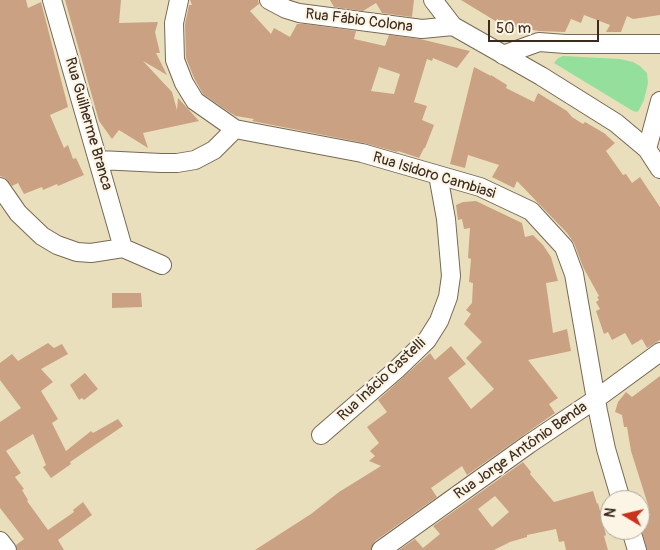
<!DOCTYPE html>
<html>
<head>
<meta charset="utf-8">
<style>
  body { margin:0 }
  #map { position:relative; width:660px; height:550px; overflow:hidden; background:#eadfbc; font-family:Pangolin,sans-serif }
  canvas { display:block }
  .north { position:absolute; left:600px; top:490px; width:50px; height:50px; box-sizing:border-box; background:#fcf5e5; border:1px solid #afa495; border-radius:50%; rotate:279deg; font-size:14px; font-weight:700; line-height:20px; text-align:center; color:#3b2a1e }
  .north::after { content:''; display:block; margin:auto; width:18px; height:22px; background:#c8321e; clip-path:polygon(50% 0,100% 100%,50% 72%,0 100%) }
  .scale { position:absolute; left:488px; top:20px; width:111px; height:22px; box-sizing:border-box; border:2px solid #3b2a1e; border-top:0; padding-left:6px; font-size:15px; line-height:18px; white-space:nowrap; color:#3b2a1e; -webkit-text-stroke:4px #fcf5e5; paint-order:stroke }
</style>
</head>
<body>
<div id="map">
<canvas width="660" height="550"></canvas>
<div class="north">N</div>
<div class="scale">50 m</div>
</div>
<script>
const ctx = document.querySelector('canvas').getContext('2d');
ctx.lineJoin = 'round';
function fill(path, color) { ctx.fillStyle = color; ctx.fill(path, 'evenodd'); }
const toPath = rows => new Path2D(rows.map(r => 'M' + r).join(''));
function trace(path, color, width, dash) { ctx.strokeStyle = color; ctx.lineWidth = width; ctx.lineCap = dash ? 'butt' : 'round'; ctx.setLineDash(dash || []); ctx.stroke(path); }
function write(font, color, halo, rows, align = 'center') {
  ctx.font = font + ' Pangolin,sans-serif'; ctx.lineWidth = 4.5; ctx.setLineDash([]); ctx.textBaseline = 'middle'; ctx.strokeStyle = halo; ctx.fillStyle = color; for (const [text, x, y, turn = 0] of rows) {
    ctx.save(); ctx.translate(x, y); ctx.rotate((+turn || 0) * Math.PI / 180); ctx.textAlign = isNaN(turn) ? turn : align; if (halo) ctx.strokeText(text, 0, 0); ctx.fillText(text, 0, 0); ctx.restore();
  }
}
fill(toPath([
  [563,56,620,59,633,62,640,66,647,73,648,83,644,100,639,110,637,112,633,111,554,63,558,58]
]), '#94df9b');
fill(toPath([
  [0,0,26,0,28,8,41,2,68,107,50,115,64,148,68,145,73,159,76,158,84,175,58,186,57,184,43,190,42,187,24,194,18,183,12,186,5,178,0,176],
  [65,0,121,0,119,23,158,22,155,32,160,53,156,53,167,75,143,61,172,92,177,110,178,98,199,121,143,133,148,148,119,130,112,139,99,121],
  [190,0,258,0,259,4,250,11,271,34,274,28,290,37,297,24,305,24,356,31,354,39,385,46,389,35,420,39,470,51,457,68,433,58,432,61,427,59,414,102,427,106,422,120,434,125,425,148,424,148,419,158,398,151,397,152,364,143,252,121,254,119,236,116,229,112,203,94,194,78,186,58,185,24,189,5,192,5],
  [379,67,400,74,394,94,371,91],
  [330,0,414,0,412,17,382,13,376,3,363,11,334,7],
  [461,0,660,0,660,15,633,19,627,16,621,32,606,32,610,25,584,15,581,23,571,19,565,32,539,31,502,25],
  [474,67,491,76,491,75,507,85,506,88,534,102,538,93,567,111,572,117,583,124,585,122,604,133,615,143,606,151,623,175,626,174,632,183,640,177,660,207,660,340,647,348,642,339,632,345,625,333,612,340,608,332,604,334,596,311,600,309,596,302,599,300,597,297,599,296,583,267,574,243,567,233,517,181,514,188,492,177,499,165,468,155,465,168,450,164],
  [476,201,522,223,525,237,533,235,543,245,551,257,558,281,546,283,553,333,567,329,571,351,528,360,558,398,549,404,555,413,467,475,462,466,431,488,437,497,375,541,371,550,255,550,311,514,339,492,381,466,369,461,375,456,370,451,379,443,367,427,387,412,378,400,430,353,435,360,451,346,466,364,448,378,471,409,494,389,466,358,482,342,464,324,471,314,466,310,472,303,473,283,469,282,471,259,468,258,470,228,464,229,462,219,458,220,456,205,463,202],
  [112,293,141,293,142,307,112,308],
  [48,343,54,348,62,344,68,354,41,369,53,382,41,391,58,419,52,423,66,451,91,431,93,433,118,419,123,426,70,462,71,464,51,478,43,467,46,465,33,434,6,451,21,473,15,477,24,489,22,490,28,500,27,501,48,530,74,512,73,510,83,502,92,515,58,540,64,550,17,550,16,545,24,539,0,508,0,422,21,408,0,380,0,363,12,354,18,361],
  [85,373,98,389,84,400,82,398,79,400,70,385],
  [660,376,660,550,647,550,640,525,640,513,649,508,631,451,627,427,624,427,622,415,615,412,618,402,626,392,632,397],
  [523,462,531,472,530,474,554,502,593,491,597,504,598,503,606,535,604,536,608,550,566,550,564,541,559,542,556,529,527,535,527,537,510,542,494,550,399,550,415,539,423,548,440,534,433,526],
  [495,496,509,512,492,527,478,509]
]), '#cba183');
const street = toPath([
  [52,0,123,248],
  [179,0,174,23,175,60,184,83,195,101,235,129],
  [269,0,286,9,299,13,422,29,453,26],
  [433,0,453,26,541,76,616,123,647,149,660,169],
  [503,55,539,42,565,44,660,44],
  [647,149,660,101],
  [99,160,161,163,177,163,195,160,214,150,235,129,362,153,480,187,531,211,564,247,574,274,598,411,606,449,621,500],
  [0,187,18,213,42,236,57,245,77,252,91,253,123,248],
  [123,248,162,265],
  [321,435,396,370,427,340,439,321,448,297,451,276,446,219,438,175],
  [631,530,637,550],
  [0,541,7,550],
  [381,550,529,444,596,399,660,352]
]);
trace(street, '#786955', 20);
trace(street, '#fff', 18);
write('15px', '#3b2a1e', '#fcf5e5', [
  ["Rua Fábio Colona",359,21,7],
  ["Rua Guilherme Branca",88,124,74],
  ["Rua Isidoro Cambiasi",434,176,17],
  ["Rua Inácio Castelli",382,380,-43],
  ["Rua Jorge Antônio Benda",521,451,-35]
]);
</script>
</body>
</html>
